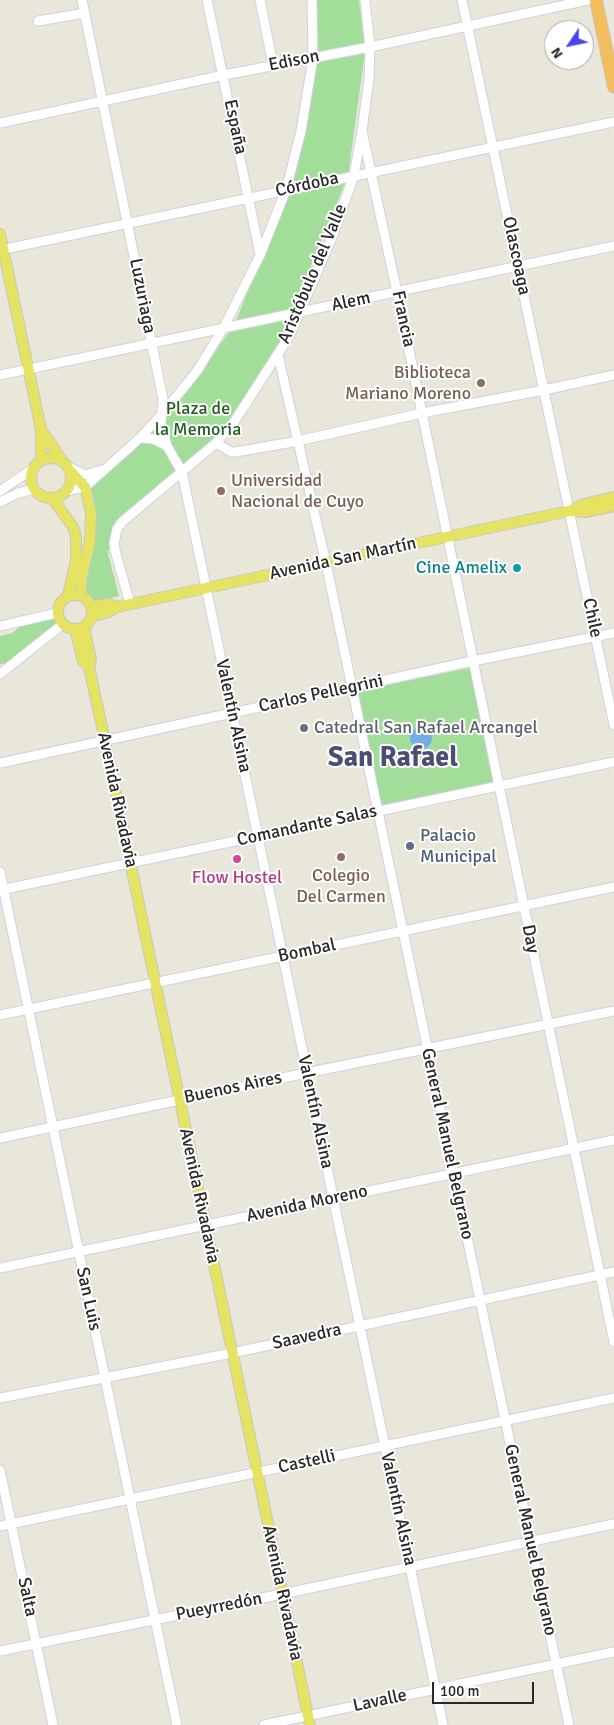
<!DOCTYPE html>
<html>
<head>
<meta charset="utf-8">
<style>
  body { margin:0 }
  #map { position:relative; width:614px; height:1725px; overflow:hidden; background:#e9e6da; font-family:Signika,sans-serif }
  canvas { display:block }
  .north { position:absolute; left:544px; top:20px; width:50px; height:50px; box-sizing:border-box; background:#fff; border:1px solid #a9a9a9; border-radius:50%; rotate:236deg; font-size:14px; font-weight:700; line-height:20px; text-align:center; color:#282828 }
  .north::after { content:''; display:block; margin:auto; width:18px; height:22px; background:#4944ec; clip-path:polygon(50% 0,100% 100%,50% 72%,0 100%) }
  .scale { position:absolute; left:432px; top:1682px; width:102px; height:22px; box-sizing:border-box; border:2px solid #282828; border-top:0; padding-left:6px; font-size:15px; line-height:18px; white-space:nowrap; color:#282828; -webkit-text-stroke:4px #fff; paint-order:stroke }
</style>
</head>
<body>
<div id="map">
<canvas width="614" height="1725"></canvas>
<div class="north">N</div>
<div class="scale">100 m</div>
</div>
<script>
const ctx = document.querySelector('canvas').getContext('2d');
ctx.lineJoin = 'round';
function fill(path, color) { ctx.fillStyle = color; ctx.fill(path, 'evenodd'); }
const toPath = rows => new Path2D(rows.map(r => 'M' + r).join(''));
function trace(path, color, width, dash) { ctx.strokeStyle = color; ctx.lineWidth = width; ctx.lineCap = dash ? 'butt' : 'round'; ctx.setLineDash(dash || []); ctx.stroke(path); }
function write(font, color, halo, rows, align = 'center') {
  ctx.font = font + ' Signika,sans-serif'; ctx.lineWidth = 4; ctx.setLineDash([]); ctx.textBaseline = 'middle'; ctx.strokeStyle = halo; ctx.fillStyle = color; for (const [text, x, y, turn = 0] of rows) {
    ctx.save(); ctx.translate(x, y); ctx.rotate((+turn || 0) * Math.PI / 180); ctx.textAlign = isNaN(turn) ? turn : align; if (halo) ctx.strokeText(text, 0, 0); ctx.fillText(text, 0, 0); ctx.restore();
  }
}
fill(toPath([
  [313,0,359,0,365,52,348,176,290,317,294,317,277,354,212,444,116,520,108,553,119,596,92,603,84,590,94,543,97,513,91,488,169,412,234,326,290,186,317,57],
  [55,616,59,624,13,663,0,664,0,636,13,633,19,627],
  [470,668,494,784,382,807,358,691]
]), '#a2dd9a');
fill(toPath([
  '410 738a11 11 0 1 1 22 0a11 11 0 1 1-22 0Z'
]), '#73afe5');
const minor = toPath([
  [82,0,163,399,161,423,167,446,182,472,443,1725],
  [207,0,260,254],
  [260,0,273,65],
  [462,0,614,725],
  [38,21,85,13],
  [0,123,224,75,370,47,588,0],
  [362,131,397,292,614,1342],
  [0,250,614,122],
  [278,355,326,563,569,1725],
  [0,375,614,246],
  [140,438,153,439,167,446],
  [216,443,231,452,236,452,298,441,422,413,544,390,614,375],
  [67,466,85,475,102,470],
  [0,491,34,468],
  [66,491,85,487,140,438,163,413,197,371,224,327,260,255,286,190,301,131,313,58,312,0],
  [0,502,18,493,35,489],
  [130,604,115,550,114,543,117,529,122,522,216,443,234,422,290,335,333,235,354,175,362,131,369,79,370,47,365,0],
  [0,626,57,613],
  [0,674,63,624],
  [0,763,473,661,614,633],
  [0,872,177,1725],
  [0,890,614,762],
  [0,1015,614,887],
  [0,1138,306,1073,614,1011],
  [0,1268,614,1140],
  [0,1398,232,1353,614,1272],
  [0,1470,53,1725],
  [0,1526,614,1398],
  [0,1651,282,1594,614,1524],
  [264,1725,614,1652]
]);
const major = toPath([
  [0,234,41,429,63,462],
  [41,430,41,460],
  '31 478a20 20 0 1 1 40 0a20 20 0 1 1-40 0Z',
  [70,471,85,487,91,513,90,541,82,576,80,595],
  [52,498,73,527,76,536,76,560,68,595],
  [570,511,585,512,614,506],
  '58 612a17 17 0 1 1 34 0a17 17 0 1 1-34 0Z',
  [91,607,108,604,117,607],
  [92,616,109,612,117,607,569,511,584,504,614,497],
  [84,627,91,659,89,667],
  [75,629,83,661,89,667,105,741,310,1725]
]);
const highway = toPath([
  [596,0,614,87]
]);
trace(minor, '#d0d0e0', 11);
trace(major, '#c7c7c7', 12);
trace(highway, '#c7c7c7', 14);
trace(minor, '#fff', 9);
trace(major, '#e6e363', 10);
trace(highway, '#f2bd5c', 12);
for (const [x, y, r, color] of [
  [481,383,5,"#8d6e63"],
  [221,491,5,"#8d6e63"],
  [517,568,5,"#0f9aa8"],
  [304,728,5,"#6b7280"],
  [410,846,5,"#5c6f8a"],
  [341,857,5,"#8d6e63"],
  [237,859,5,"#d1479c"]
]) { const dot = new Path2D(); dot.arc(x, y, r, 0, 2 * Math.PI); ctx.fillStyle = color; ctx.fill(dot); trace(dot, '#fff', 2); }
write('18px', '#282828', '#fff', [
  ["Edison",294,61,-11],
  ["España",235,127,78],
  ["Córdoba",307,185,-12],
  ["Olascoaga",516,256,78],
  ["Aristóbulo del Valle",313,274,-67],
  ["Luzuriaga",142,296,79],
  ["Alem",351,302,-12],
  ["Francia",403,319,78],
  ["Avenida San Martín",343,559,-12],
  ["Chile",592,618,78],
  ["Carlos Pellegrini",321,694,-12],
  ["Valentín Alsina",233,716,78],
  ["Avenida Rivadavia",117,800,78],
  ["Comandante Salas",307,826,-12],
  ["Day",530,939,79],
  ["Bombal",307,951,-12],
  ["Buenos Aires",233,1088,-12],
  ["Valentín Alsina",315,1112,78],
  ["General Manuel Belgrano",447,1144,78],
  ["Avenida Rivadavia",199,1196,78],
  ["Avenida Moreno",307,1204,-12],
  ["San Luis",88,1299,78],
  ["Saavedra",307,1337,-12],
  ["Castelli",307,1462,-12],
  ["Valentín Alsina",398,1509,78],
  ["General Manuel Belgrano",530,1540,78],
  ["Avenida Rivadavia",282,1593,78],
  ["Salta",27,1597,78],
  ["Pueyrredón",219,1607,-11],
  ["Lavalle",380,1701,-12]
]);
write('18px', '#785e54', '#fff', [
  ["Biblioteca",471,373],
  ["Mariano Moreno",471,394],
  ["Universidad",231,481,"left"],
  ["Nacional de Cuyo",231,502,"left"],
  ["Colegio",341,876,"center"],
  ["Del Carmen",341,897,"center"]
], 'right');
write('18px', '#1e5e1e', '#fff', [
  ["Plaza de",198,409],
  ["la Memoria",198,430]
]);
write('18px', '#0d838f', '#fff', [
  ["Cine Amelix",507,568]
], 'right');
write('18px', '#5b616d', '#fff', [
  ["Catedral San Rafael Arcangel",314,728]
], 'left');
write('18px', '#4e5e75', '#fff', [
  ["Palacio",420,836],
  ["Municipal",420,857]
], 'left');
write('18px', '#b23c85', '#fff', [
  ["Flow Hostel",237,878]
]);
write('bold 28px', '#4d4c75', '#fff', [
  ["San Rafael",393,759]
]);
</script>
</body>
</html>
